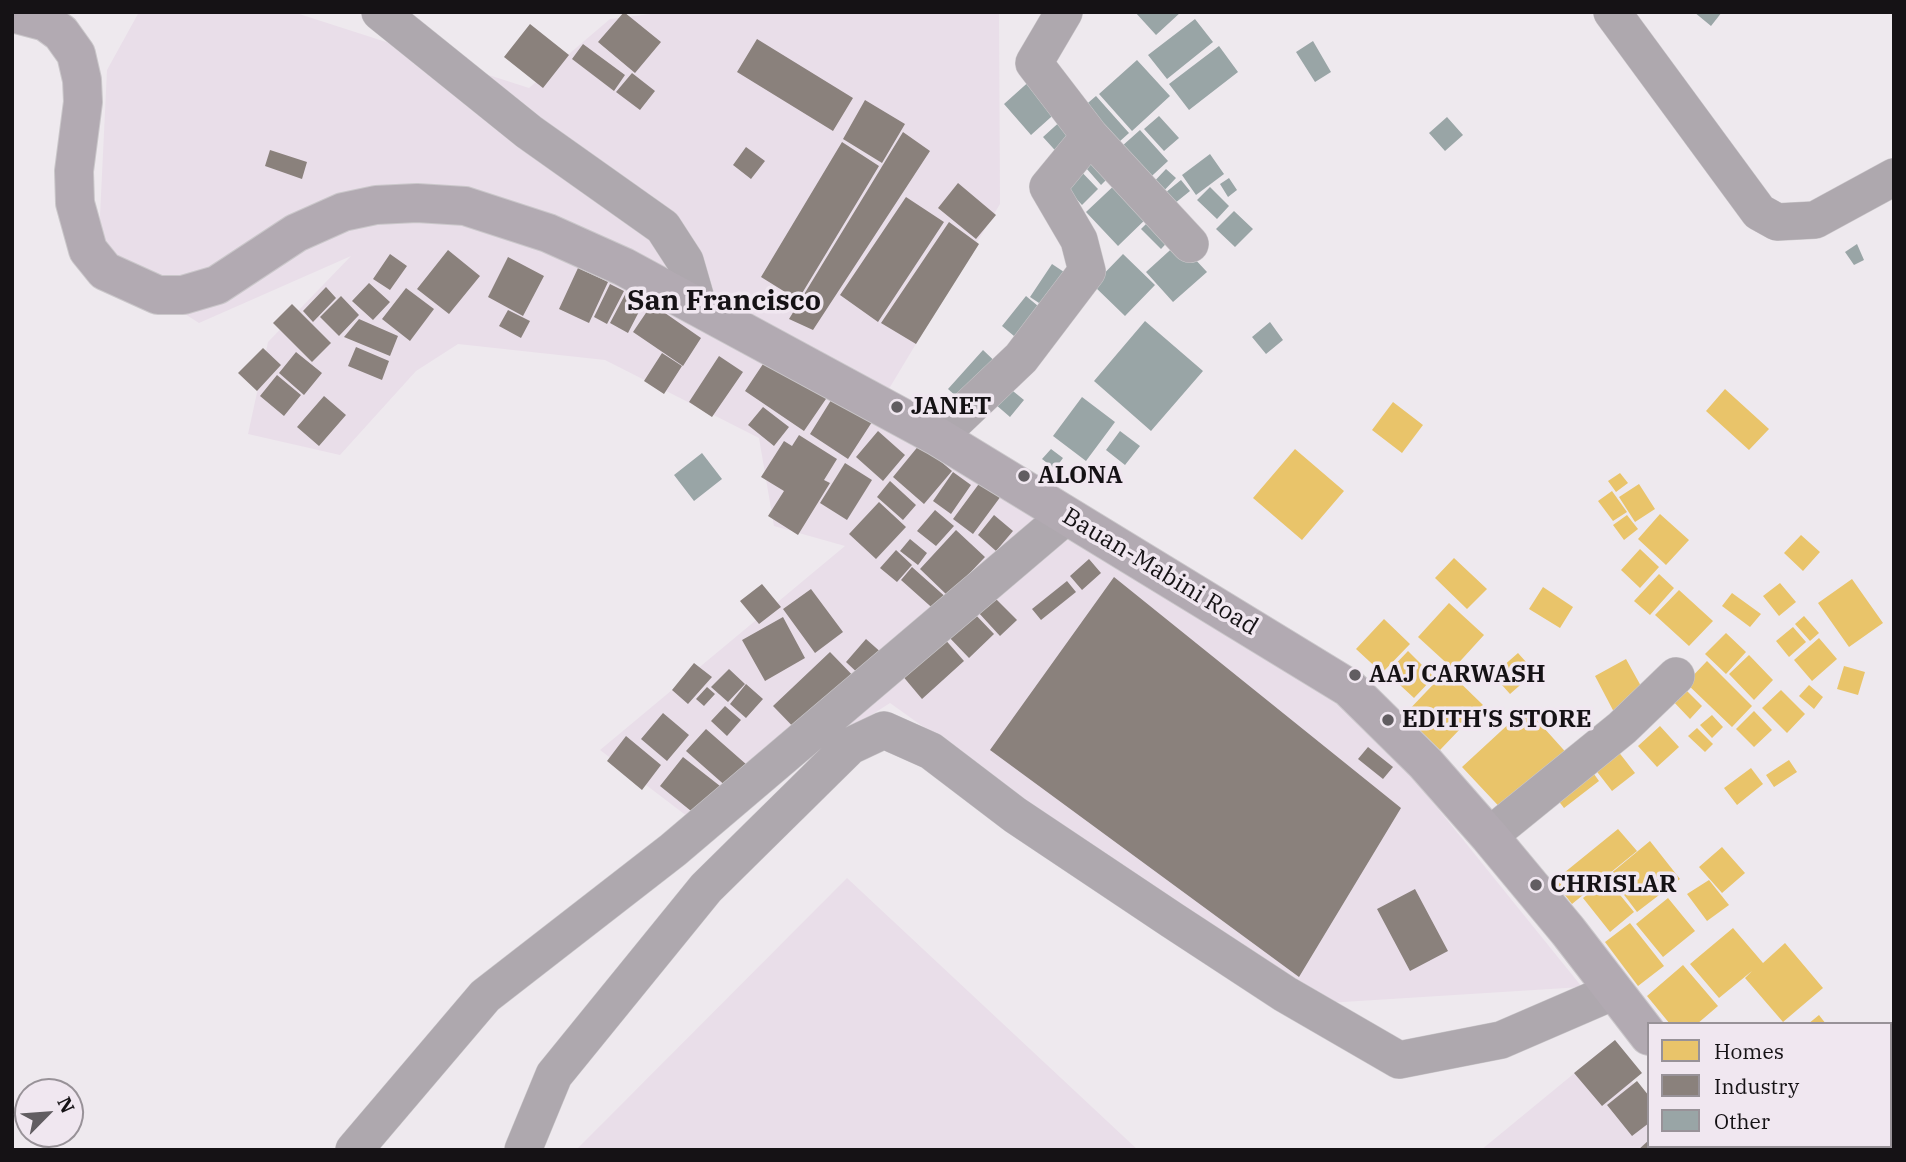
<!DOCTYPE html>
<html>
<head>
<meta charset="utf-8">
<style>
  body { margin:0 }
  #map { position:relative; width:1906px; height:1162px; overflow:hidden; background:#eee9ee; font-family:"IBM Plex Serif",serif }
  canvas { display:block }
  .frame { position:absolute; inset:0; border:14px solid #151215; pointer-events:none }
  .legend { position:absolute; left:1647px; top:1022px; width:245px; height:126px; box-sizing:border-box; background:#f0e7f0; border:2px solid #989298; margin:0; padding:9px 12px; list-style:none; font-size:21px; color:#151215 }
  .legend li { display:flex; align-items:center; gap:14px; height:35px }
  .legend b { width:35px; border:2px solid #989298 }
  .north { position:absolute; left:14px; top:1078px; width:70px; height:70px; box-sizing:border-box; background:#f0e7f0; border:2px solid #989298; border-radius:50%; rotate:65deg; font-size:19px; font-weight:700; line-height:28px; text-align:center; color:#151215 }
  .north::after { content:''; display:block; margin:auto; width:24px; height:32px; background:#615d61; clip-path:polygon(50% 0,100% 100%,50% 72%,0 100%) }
</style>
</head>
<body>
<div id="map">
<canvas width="1906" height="1162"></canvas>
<div class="frame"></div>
<ul class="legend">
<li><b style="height:19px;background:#e9c46a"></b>Homes</li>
<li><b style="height:19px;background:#8a817c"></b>Industry</li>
<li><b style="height:19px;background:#99a5a6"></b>Other</li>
</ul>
<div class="north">N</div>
</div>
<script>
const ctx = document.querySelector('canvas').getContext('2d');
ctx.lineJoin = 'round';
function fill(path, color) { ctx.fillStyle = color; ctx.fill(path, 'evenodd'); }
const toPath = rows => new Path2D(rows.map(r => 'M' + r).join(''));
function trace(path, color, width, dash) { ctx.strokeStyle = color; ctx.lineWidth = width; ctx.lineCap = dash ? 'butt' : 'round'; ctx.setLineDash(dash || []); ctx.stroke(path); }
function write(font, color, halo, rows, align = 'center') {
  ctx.font = font + ' "IBM Plex Serif",serif'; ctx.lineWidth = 7; ctx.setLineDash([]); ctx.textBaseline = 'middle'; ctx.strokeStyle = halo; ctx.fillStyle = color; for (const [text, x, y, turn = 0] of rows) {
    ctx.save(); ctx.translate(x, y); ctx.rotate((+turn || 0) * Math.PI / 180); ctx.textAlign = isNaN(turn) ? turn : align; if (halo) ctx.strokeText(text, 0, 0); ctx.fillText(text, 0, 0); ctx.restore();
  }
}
fill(toPath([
  [139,12,293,12,529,88,610,19,667,12,999,12,1000,204,875,412,1347,696,1582,987,1311,1004,890,703,700,826,600,750,845,546,774,526,759,438,605,360,458,344,416,371,340,455,248,434,268,342,351,256,199,323,98,258,107,70],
  [847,878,1138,1150,576,1150],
  [1605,1048,1649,1103,1649,1146,1686,1150,1481,1150]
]), '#e9dee9');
fill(toPath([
  [1725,389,1769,429,1749,450,1706,411],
  [1393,402,1423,425,1402,453,1372,430],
  [1295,449,1344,491,1302,540,1253,498],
  [1620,473,1628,483,1616,492,1608,481],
  [1639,484,1655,509,1635,522,1619,497],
  [1612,491,1627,512,1613,521,1598,501],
  [1660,514,1689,540,1666,565,1638,539],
  [1627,515,1638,529,1624,540,1613,525],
  [1801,535,1820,552,1803,571,1784,553],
  [1640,549,1659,567,1640,588,1621,570],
  [1454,558,1487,589,1467,609,1435,578],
  [1659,574,1674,588,1650,615,1634,601],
  [1852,579,1883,623,1849,647,1818,603],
  [1780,583,1796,602,1779,616,1763,596],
  [1543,587,1573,607,1560,628,1529,609],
  [1679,590,1713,621,1689,646,1655,615],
  [1732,593,1761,614,1750,627,1722,606],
  [1449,603,1484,635,1453,669,1418,637],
  [1804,616,1819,633,1810,641,1795,624],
  [1384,619,1410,644,1382,673,1356,649],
  [1793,627,1806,642,1789,657,1776,641],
  [1726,633,1746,652,1726,674,1705,654],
  [1819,638,1837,659,1812,681,1794,660],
  [1408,651,1434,677,1414,698,1387,673],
  [1518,653,1535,672,1510,694,1493,675],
  [1749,655,1773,680,1754,700,1729,674],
  [1626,659,1647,697,1615,714,1595,676],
  [1707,661,1752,706,1732,727,1686,683],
  [1844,666,1865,672,1858,695,1837,689],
  [1447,670,1483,705,1440,750,1404,715],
  [1809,685,1823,697,1814,709,1799,696],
  [1683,687,1702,706,1690,719,1671,699],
  [1781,690,1805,714,1787,733,1762,708],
  [1526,708,1571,758,1508,816,1462,767],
  [1754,711,1772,730,1754,747,1736,729],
  [1712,715,1723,727,1712,738,1700,725],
  [1660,726,1679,747,1657,767,1638,746],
  [1697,728,1713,744,1705,752,1688,736],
  [1614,746,1635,773,1612,791,1591,764],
  [1789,760,1797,772,1774,787,1766,775],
  [1586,763,1599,781,1564,808,1550,790],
  [1751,768,1763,784,1737,805,1724,788],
  [1618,829,1637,851,1572,904,1554,881],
  [1650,841,1680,879,1637,912,1609,875],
  [1722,847,1745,873,1722,893,1699,867],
  [1607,879,1634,912,1610,932,1583,898],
  [1709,880,1729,905,1707,921,1687,894],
  [1668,898,1695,931,1663,957,1636,924],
  [1630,923,1664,966,1638,986,1605,942],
  [1733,928,1763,963,1785,943,1823,988,1783,1022,1745,978,1752,971,1719,998,1690,964],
  [1683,965,1718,1006,1697,1024,1670,1024,1647,996],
  [1819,1015,1826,1024,1808,1024],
  [1779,1146,1831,1146,1827,1150,1774,1150],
  [1850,1146,1890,1146,1893,1150,1853,1150]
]), '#e9c46a');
fill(toPath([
  [624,12,661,42,635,73,598,42],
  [530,24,569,55,543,88,504,57],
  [757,39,853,98,833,131,737,72],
  [583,44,625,75,614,91,572,59],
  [632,73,655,91,640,110,616,92],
  [865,100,905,124,882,163,843,139],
  [903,132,930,151,813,330,789,319],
  [842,142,879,166,798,300,761,277],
  [746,147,765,161,751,179,733,165],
  [270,150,307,162,302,179,265,166],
  [958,183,996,215,976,239,938,208],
  [906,197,944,222,878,322,840,295],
  [949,222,979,244,916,344,881,323],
  [448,250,480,276,449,314,417,289],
  [390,254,407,266,390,290,373,279],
  [508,257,544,276,523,316,488,297],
  [578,268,608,282,589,323,559,309],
  [369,283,390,302,373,320,352,301],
  [610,284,624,291,607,324,594,317],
  [326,287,336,298,313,322,303,311],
  [406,288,434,309,410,341,382,319],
  [628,289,646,298,628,333,610,323],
  [341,296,359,315,339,336,320,317],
  [292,304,331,343,312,362,273,323],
  [652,304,701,338,683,366,633,332],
  [508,310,530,321,521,338,499,326],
  [359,319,398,336,390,356,344,337],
  [356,347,389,361,382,380,348,366],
  [263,348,281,365,257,391,238,373],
  [296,352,322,373,304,395,279,373],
  [662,353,682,366,664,394,644,381],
  [769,355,828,396,804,431,745,391],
  [719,356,743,372,712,417,689,402],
  [277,375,301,395,284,416,260,396],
  [324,396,346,415,319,446,297,427],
  [833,397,872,422,848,459,810,434],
  [763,407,789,427,774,446,748,425],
  [878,431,905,455,883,481,856,457],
  [799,435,837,459,824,480,830,483,798,535,768,516,784,491,761,477,784,441,792,446],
  [920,444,952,471,924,504,893,477],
  [845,463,872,480,847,520,820,503],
  [953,472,971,485,951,514,933,501],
  [890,481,916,505,903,520,877,497],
  [981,481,1001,496,973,534,953,519],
  [879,502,906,527,876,559,849,534],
  [935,510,954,526,936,546,917,531],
  [994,515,1013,531,996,551,978,535],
  [956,530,985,557,948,596,920,569],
  [910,539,927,553,918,565,900,551],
  [896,550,912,565,897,582,880,568],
  [1089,559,1101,573,1082,590,1070,576],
  [912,567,949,600,938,613,901,580],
  [1114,577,1401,808,1299,977,990,750],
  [1067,581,1076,592,1041,620,1032,609],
  [762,584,781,607,759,624,740,601],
  [811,589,843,632,815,653,783,609],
  [994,597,1017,620,1000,636,978,612],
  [972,611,994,634,969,658,947,635],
  [783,617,805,658,765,681,742,640],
  [943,637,964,661,922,699,901,674],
  [866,639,884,655,863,678,846,662],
  [830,652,861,684,804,738,773,706],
  [694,663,712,677,688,704,672,690],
  [729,669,745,684,728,702,711,687],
  [746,684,763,699,746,718,730,704],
  [707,687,715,694,704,706,696,699],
  [725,706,741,720,727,736,711,721],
  [663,713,689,735,667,761,641,739],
  [706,729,747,765,728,788,686,751],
  [626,736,661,765,642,790,607,761],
  [1368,747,1393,767,1383,779,1358,759],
  [683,757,720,786,696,815,660,786],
  [1415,889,1448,951,1410,971,1377,909],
  [1615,1040,1642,1073,1602,1106,1574,1073],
  [1637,1081,1649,1096,1649,1123,1632,1136,1607,1105],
  [1649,1140,1649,1146,1696,1146,1692,1150,1638,1150]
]), '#8a817c');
fill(toPath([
  [1135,12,1181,12,1156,35],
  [1694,12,1722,12,1711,26],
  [1195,19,1213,42,1167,79,1148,55],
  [1313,41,1331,72,1315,82,1296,52],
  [1219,46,1238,72,1189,110,1169,84],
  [1137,60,1170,96,1132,131,1099,94],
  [1033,78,1060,109,1031,135,1004,104],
  [1096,96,1129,133,1109,151,1075,114],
  [1159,116,1179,138,1164,151,1144,129],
  [1447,117,1463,135,1445,151,1429,133],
  [1064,118,1083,140,1062,158,1043,137],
  [1140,130,1168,161,1141,186,1112,155],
  [1210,154,1224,174,1196,195,1182,175],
  [1079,160,1116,170,1101,185],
  [1075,165,1098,189,1082,205,1059,180],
  [1166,169,1176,178,1159,196,1149,187],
  [1229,178,1237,190,1228,197,1220,184],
  [1120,180,1152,213,1118,246,1086,212],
  [1181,180,1190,191,1164,212,1155,201],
  [1210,187,1229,206,1217,219,1197,200],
  [1234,211,1253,229,1235,247,1216,229],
  [1157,213,1176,233,1161,249,1141,229],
  [1179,242,1207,272,1173,302,1146,272],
  [1857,244,1864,260,1854,265,1845,252],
  [1123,254,1155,285,1125,316,1093,285],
  [1052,264,1076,280,1054,313,1030,297],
  [1026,296,1050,316,1026,346,1002,326],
  [1145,321,1203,371,1151,431,1094,381],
  [1270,322,1283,340,1266,354,1252,337],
  [983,350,1003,369,969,408,948,389],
  [1008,387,1024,400,1010,417,995,404],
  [1082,397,1115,422,1086,461,1053,436],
  [1120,431,1140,446,1125,465,1106,450],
  [1051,449,1063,458,1055,469,1042,459],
  [702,453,722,479,694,501,674,475]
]), '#99a5a6');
const minor = toPath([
  [380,12,529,132,663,227,685,261,698,306],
  [1064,12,1034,63,1090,136,1190,244],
  [1612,12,1759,212,1777,222,1815,220,1894,177],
  [938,437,1021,358,1087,271,1079,240,1048,187,1090,136],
  [1489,836,1622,728,1676,676],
  [354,1150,485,996,673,850,1066,516],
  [523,1150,554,1075,706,888,850,746,884,730,931,751,1015,815,1172,920,1285,994,1399,1060,1501,1040,1612,992]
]);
const major = toPath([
  [12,13,46,22,61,33,76,54,82,80,83,102,74,171,75,203,88,250,105,271,158,295,183,295,217,285,296,233,343,212,376,205,417,203,465,206,548,233,624,267,938,437,1349,688,1425,763,1489,836,1568,931,1649,1036],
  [1736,1146,1739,1150]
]);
trace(minor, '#cac7ca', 38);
trace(major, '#cac7ca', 40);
trace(minor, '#aea8ae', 37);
trace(major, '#b2aab2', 38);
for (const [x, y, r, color] of [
  [897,407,7,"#615d61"],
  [1024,476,7,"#615d61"],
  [1355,675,7,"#615d61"],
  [1388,720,7,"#615d61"],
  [1536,885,7,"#615d61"]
]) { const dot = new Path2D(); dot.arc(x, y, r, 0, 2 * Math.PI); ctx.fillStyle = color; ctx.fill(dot); trace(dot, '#f0e7f0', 2.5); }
write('bold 24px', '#151215', '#f0e7f0', [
  ["JANET",911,407],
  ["ALONA",1038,476],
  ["AAJ CARWASH",1369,675],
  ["EDITH'S STORE",1402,720],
  ["CHRISLAR",1550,885]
], 'left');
write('24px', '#151215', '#f0e7f0', [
  ["Bauan-Mabini Road",1160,572,31]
]);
write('bold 28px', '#151215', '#f0e7f0', [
  ["San Francisco",724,302]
]);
</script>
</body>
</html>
